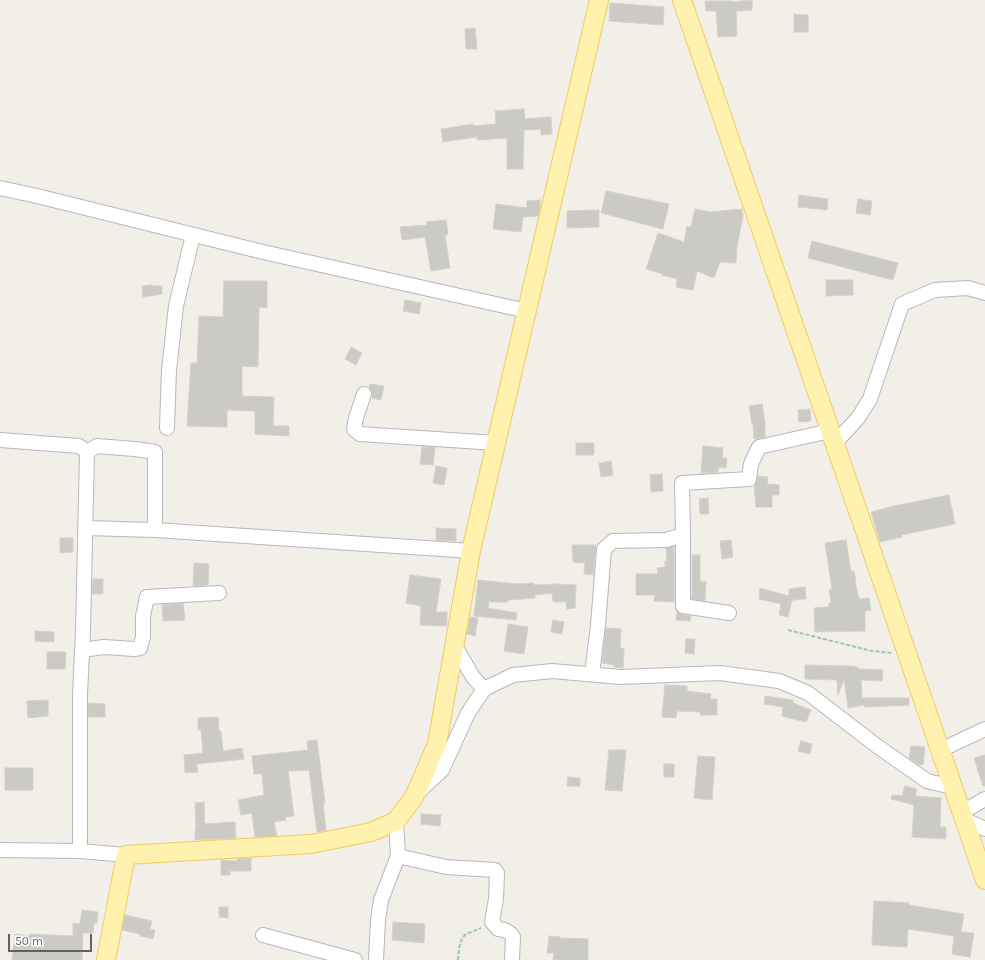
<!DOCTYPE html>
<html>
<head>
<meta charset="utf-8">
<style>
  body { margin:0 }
  #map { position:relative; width:985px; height:960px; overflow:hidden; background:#f1efe8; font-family:Karla,sans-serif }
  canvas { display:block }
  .scale { position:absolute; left:8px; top:934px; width:84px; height:18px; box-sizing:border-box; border:2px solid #5f6368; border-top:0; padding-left:5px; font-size:12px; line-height:14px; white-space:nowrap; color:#5f6368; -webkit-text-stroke:3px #fff; paint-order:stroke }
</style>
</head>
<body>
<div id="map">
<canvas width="985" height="960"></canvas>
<div class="scale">50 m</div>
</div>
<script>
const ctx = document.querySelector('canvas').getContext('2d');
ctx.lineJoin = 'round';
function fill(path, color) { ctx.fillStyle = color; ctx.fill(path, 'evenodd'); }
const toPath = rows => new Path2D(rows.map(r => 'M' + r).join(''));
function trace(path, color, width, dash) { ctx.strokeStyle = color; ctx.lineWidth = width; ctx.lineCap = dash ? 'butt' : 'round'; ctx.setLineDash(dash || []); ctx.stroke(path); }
const building = toPath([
  [752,0,752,10,736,11,737,36,718,37,716,11,706,11,705,1,732,1,732,2,752,0],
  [610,3,664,7,663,25,609,21,610,3],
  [794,14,808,15,808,32,794,32,794,14],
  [475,28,477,49,466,49,465,29,475,28],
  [524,109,525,119,551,117,552,134,541,135,541,129,524,130,523,169,507,169,507,138,477,140,477,137,443,142,441,129,473,124,473,126,496,124,495,111,524,109],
  [606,191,669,204,663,229,601,213,606,191],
  [799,195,828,199,827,210,798,207,799,195],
  [858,199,872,201,870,215,856,213,858,199],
  [540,200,540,208,538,216,523,217,521,232,493,229,496,204,527,208,527,201,540,200],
  [695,209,710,212,742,209,743,216,737,246,736,263,720,262,714,278,697,271,693,290,676,287,677,279,662,275,663,274,646,269,658,233,684,242,687,226,691,227,695,209],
  [599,210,599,227,567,228,567,211,599,210],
  [446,220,448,235,445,235,450,268,431,271,425,237,402,240,400,227,427,225,426,222,446,220],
  [812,241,898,263,893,280,808,258,812,241],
  [826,280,853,280,853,295,826,296,826,280],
  [224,281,267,281,267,308,259,307,258,367,242,366,242,396,274,397,273,426,289,426,289,436,255,434,255,411,227,410,227,427,187,426,191,363,197,363,199,316,223,317,224,281],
  [152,285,153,286,162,286,162,294,143,297,142,286,152,285],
  [405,300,421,303,419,314,403,311,405,300],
  [351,347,362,353,356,365,345,359,351,347],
  [370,384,384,386,381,400,372,398,372,393,369,388,370,384],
  [762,404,765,422,765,437,754,439,753,424,752,424,749,406,762,404],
  [810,409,811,421,799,422,798,410,810,409],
  [576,443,594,443,594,455,576,455,576,443],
  [703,446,723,448,722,458,727,458,726,468,719,467,718,472,701,473,703,446],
  [422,447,435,447,433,465,420,464,422,447],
  [611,461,613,475,601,477,599,463,611,461],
  [436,466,447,468,444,485,433,483,436,466],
  [662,474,663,491,651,492,650,475,662,474],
  [758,476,768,477,767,484,779,485,779,495,772,495,772,507,756,507,754,485,756,483,758,476],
  [949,495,955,524,901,535,902,537,880,542,871,512,894,506,949,495],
  [708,498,709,514,700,514,699,499,708,498],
  [436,528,456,529,456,541,436,540,436,528],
  [60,538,73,538,73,552,60,553,60,538],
  [731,540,733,557,722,559,720,541,731,540],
  [846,540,851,572,854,571,856,582,855,582,859,599,869,598,871,610,865,611,865,631,815,632,814,608,829,607,829,603,831,602,829,590,832,589,825,543,846,540],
  [572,545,596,545,593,575,584,574,585,563,573,562,572,545],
  [674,546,674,602,654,601,655,595,636,595,636,574,658,574,657,568,665,567,665,561,667,561,666,548,674,546],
  [692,555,700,555,700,582,706,581,705,601,692,599,692,555],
  [194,563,209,564,208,585,193,586,194,563],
  [410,575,441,579,436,612,447,612,447,626,420,625,421,606,406,603,410,575],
  [93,579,103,579,103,594,92,594,93,579],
  [478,580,518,584,534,583,534,585,556,584,576,585,575,608,567,609,566,602,553,602,552,593,535,595,535,598,508,600,508,602,489,602,488,608,517,613,516,620,474,616,478,580],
  [805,587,806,599,792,600,788,617,779,615,781,604,759,599,760,588,789,596,789,589,805,587],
  [183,603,185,620,163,621,162,605,183,603],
  [677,611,681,614,691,616,690,621,676,620,677,611],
  [470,617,478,618,475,636,467,634,470,617],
  [553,620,564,622,562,634,551,632,553,620],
  [508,624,528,627,524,654,504,651,508,624],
  [606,628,621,629,620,648,624,649,623,668,614,667,614,665,602,663,606,628],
  [35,631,54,632,54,642,35,641,35,631],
  [686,639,695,639,694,654,685,653,686,639],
  [47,652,66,652,65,669,47,669,47,652],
  [805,665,848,666,858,667,858,669,883,670,882,681,861,680,862,698,909,698,909,705,864,707,864,705,848,708,844,679,838,695,837,680,805,679,805,665],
  [665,685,687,686,687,691,711,694,710,699,717,699,717,715,700,715,700,712,677,711,676,718,662,717,665,685],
  [765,696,793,700,793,703,811,710,806,722,782,716,783,707,764,704,765,696],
  [48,700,48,716,28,718,27,701,48,700],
  [88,703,105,704,105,717,88,717,88,703],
  [218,717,219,731,221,731,223,751,242,748,244,759,197,764,198,772,185,773,184,755,203,753,201,730,198,730,198,718,218,717],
  [317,740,325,803,323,803,326,830,317,832,309,770,288,771,294,816,285,817,286,820,274,822,277,836,255,837,252,813,241,815,238,800,264,795,262,774,254,774,252,756,308,750,307,741,317,740],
  [801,741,812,744,810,754,798,751,801,741],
  [911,746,925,747,923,765,919,765,909,758,911,746],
  [609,750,626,750,622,791,605,790,609,750],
  [985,755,985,786,983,786,974,758,985,755],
  [698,756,715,757,712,800,694,798,698,756],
  [664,764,674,764,674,777,664,777,664,764],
  [5,768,33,768,33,790,5,790,5,768],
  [568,777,580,778,580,786,567,786,568,777],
  [905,786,917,789,915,796,941,798,940,827,946,827,946,839,912,837,914,805,891,799,892,795,902,796,905,786],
  [204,802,205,824,235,822,236,838,195,840,195,830,196,830,195,803,204,802],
  [421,814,441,815,440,826,421,824,421,814],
  [251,858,251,871,230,871,230,875,221,875,221,860,237,861,237,859,251,858],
  [874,901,909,903,909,905,964,914,961,932,974,933,970,957,952,954,954,936,908,929,907,947,872,945,874,901],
  [219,907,228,907,228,918,219,917,219,907],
  [82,910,98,912,97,923,94,923,93,933,83,933,82,960,12,960,15,934,30,936,30,934,73,936,73,923,80,924,82,910],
  [125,915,152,921,150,929,155,930,153,939,140,936,140,934,122,930,125,915],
  [393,922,425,924,424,943,392,940,393,922],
  [549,936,560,937,560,938,588,939,588,960,553,960,554,953,547,953,549,936]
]);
fill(building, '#cccac5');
trace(building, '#d6d1c6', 1);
const minor = toPath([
  [0,188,37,196,263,252,527,311],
  [364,394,356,418,354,429,360,434,496,443],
  [167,428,169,370,176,306,193,235],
  [0,440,79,446,87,452],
  [834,444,858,418,870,399,902,304,935,290,968,288,985,293],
  [85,528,155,530],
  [683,535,683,606,729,613],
  [455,646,473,677,484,689],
  [82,650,104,647,134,649,140,648,143,637,143,616,147,597,219,593],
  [592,674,598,625,604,549,613,541,666,540,683,535,682,483,749,479,751,464,759,447,830,431],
  [941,752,949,746,985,729],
  [418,792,442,770,468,713,484,689,513,675,552,671,621,677,720,673,779,681,808,693,877,746,927,781,952,787],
  [961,813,985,799],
  [963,819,985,829],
  [0,850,80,851,126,855],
  [80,851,80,695,83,630,87,452,97,446,135,449,155,452,155,530,471,551],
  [398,856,446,867,495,870,497,873,496,899,492,922,498,929,505,930,511,934,513,937,512,960],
  [263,935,355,960],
  [376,960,378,920,381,900,398,856,396,821]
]);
const major = toPath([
  [682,0,985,880],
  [106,960,126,855,311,844,371,832,396,821,414,797,437,744,471,551,599,0]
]);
trace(minor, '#b5b8bc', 16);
trace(major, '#f2c960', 20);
trace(toPath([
  [788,630,872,651,892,653],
  [458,960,459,948,462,938,466,934,481,928]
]), '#9cc7a9', 2, [4, 2]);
trace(minor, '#fff', 14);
trace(major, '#fff2af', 18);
</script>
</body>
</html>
